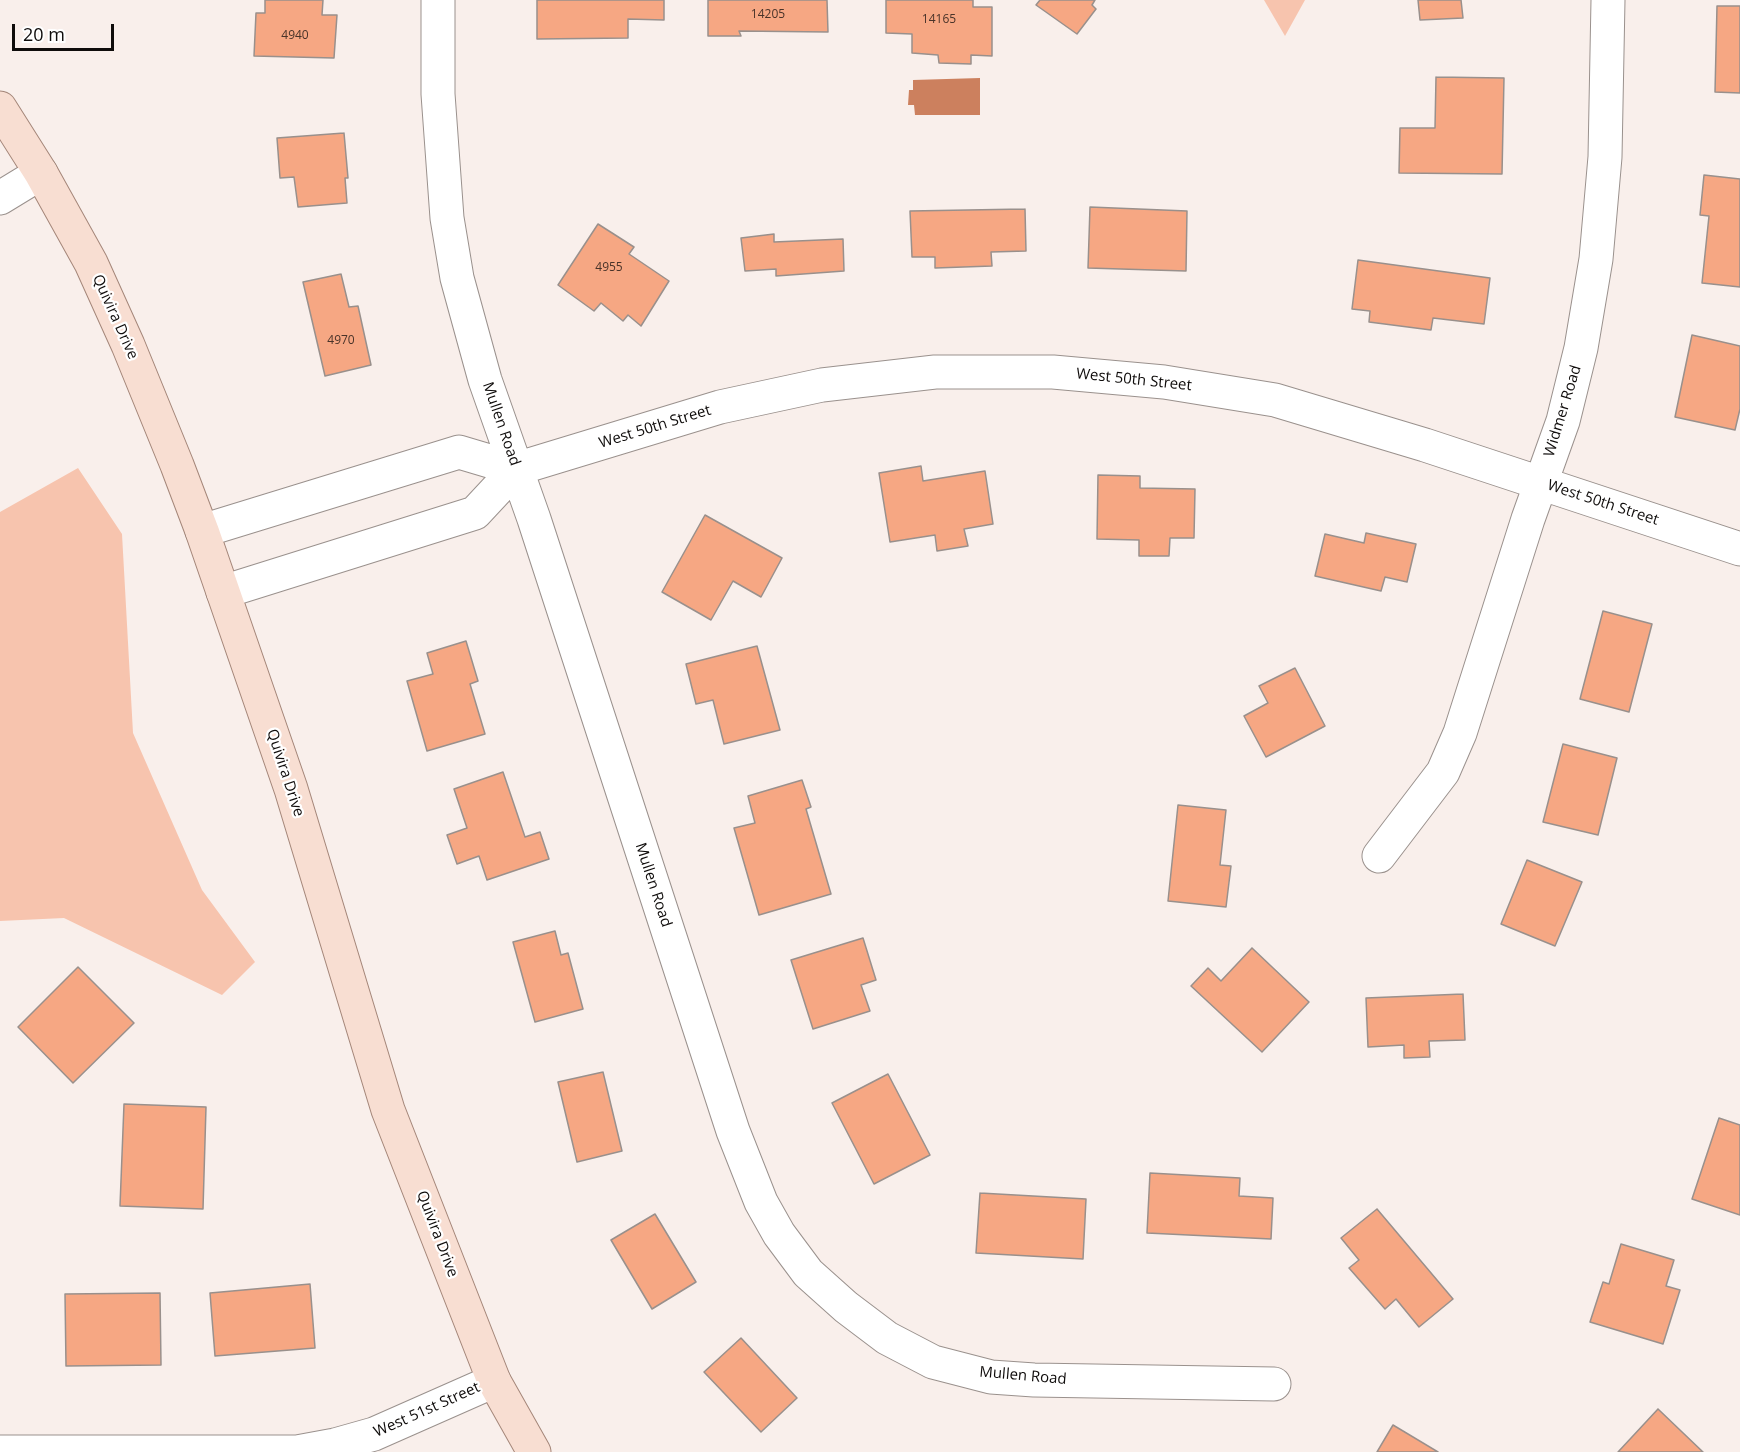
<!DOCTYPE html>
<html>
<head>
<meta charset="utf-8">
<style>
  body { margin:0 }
  #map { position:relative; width:1740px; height:1452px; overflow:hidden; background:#f9efeb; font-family:"Open Sans",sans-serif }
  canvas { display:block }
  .scale { position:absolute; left:12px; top:24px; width:102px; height:27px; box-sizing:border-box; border:3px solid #0f0c0b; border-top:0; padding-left:8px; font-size:18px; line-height:21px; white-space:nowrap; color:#0f0c0b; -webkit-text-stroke:4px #fff; paint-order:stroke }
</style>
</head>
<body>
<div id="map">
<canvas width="1740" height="1452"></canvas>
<div class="scale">20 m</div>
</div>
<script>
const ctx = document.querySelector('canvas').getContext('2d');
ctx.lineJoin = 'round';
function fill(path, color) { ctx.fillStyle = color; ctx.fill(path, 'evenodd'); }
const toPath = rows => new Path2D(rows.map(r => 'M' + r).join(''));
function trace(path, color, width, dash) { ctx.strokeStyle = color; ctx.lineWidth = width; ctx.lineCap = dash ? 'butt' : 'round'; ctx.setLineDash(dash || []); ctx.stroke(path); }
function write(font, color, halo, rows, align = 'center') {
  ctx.font = font + ' "Open Sans",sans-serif'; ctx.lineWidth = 4.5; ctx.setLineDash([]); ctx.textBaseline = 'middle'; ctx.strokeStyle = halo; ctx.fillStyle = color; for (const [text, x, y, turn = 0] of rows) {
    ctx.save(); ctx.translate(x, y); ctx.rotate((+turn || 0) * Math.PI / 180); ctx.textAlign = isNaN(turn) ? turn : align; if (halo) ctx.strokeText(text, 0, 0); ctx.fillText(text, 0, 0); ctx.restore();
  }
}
fill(toPath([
  [1264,0,1305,0,1285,36],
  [78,468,122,534,133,733,202,890,255,962,222,995,64,918,0,921,0,512]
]), '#f7c4ae');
fill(toPath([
  [980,78,980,115,915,115,914,105,908,105,909,90,913,90,913,80]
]), '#cc805e');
const building = toPath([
  [265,0,323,0,322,15,337,15,334,58,254,56,256,13,265,13,265,0],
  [537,0,664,0,664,20,628,19,628,38,537,39,537,0],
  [708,0,827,0,828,32,739,31,741,36,708,36,708,0],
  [886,0,973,0,973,7,992,7,992,56,971,55,971,64,939,63,938,55,912,53,912,34,886,33,886,0],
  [1040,0,1095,0,1092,5,1096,9,1077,34,1036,5,1040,0],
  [1418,0,1461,0,1463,18,1420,20,1418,0],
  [1717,6,1740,6,1740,93,1715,92,1717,6],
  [1436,77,1504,78,1502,174,1399,173,1400,128,1435,128,1436,77],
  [344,133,348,178,345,178,347,203,298,207,294,177,280,178,277,138,344,133],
  [1704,175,1740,179,1740,287,1702,283,1709,216,1700,215,1704,175],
  [1090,207,1187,211,1186,271,1088,268,1090,207],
  [1025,209,1026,251,991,252,992,266,935,268,935,257,912,257,910,211,1025,209],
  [598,224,634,247,629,254,669,281,641,326,628,315,623,321,601,303,594,311,558,285,598,224],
  [774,234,774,242,843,239,844,271,776,276,776,269,745,271,741,238,774,234],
  [1358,260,1490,278,1484,324,1433,318,1431,330,1369,322,1370,311,1352,309,1358,260],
  [341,274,349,307,358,306,371,365,325,376,303,282,341,274],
  [1692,335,1740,346,1740,409,1735,430,1675,417,1692,335],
  [921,466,923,481,985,471,993,524,964,529,968,546,937,551,935,535,890,542,879,473,921,466],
  [1098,475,1140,476,1140,488,1195,489,1194,538,1170,538,1169,556,1139,556,1139,540,1097,539,1098,475],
  [705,515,782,558,761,597,733,581,711,620,662,592,705,515],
  [1366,533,1416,544,1407,582,1385,577,1381,591,1315,576,1325,534,1364,543,1366,533],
  [1603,611,1652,624,1629,712,1580,699,1603,611],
  [466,641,478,681,470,684,485,734,427,751,407,681,433,674,427,653,466,641],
  [757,646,780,730,724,744,713,700,696,704,686,664,757,646],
  [1295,668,1325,726,1266,757,1244,716,1268,703,1259,686,1295,668],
  [1563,744,1617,758,1598,835,1543,822,1563,744],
  [503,772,525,837,540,832,549,859,487,880,479,856,457,864,447,835,467,828,454,789,503,772],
  [802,780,811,807,806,809,831,894,759,915,734,828,755,823,748,796,802,780],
  [1178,805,1226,810,1220,865,1231,866,1226,907,1168,901,1178,805],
  [1527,860,1582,882,1555,946,1501,924,1527,860],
  [555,931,561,955,568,953,583,1009,535,1022,513,942,555,931],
  [863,938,876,980,861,985,870,1011,813,1029,791,960,863,938],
  [1252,948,1309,1002,1262,1052,1191,986,1208,968,1221,981,1252,948],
  [78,967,134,1023,73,1083,18,1027,78,967],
  [1463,994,1465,1040,1429,1041,1430,1057,1404,1058,1404,1045,1368,1047,1366,998,1463,994],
  [603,1072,622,1151,577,1162,558,1082,603,1072],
  [888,1074,930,1155,874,1184,832,1103,888,1074],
  [124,1104,206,1107,203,1209,120,1206,124,1104],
  [1719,1118,1740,1125,1740,1215,1692,1199,1719,1118],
  [1150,1173,1240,1178,1239,1196,1273,1198,1271,1239,1147,1233,1150,1173],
  [980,1193,1086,1199,1083,1259,976,1253,980,1193],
  [1377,1209,1453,1299,1419,1327,1396,1299,1385,1309,1349,1268,1359,1260,1341,1238,1377,1209],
  [655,1214,696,1282,652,1309,611,1240,655,1214],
  [1621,1244,1674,1260,1666,1286,1680,1290,1663,1344,1590,1322,1603,1282,1609,1284,1621,1244],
  [310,1284,315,1348,215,1356,210,1293,310,1284],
  [160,1293,161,1365,66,1366,65,1294,160,1293],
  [741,1338,797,1398,761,1432,704,1372,741,1338],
  [1658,1409,1703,1452,1618,1452,1658,1409],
  [1393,1425,1438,1452,1377,1452,1393,1425]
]);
fill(building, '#f6a783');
trace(building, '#99908c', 1.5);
const minor = toPath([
  [438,0,438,94,447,218,457,278,485,380,534,519,733,1131,761,1202,779,1234,808,1273,846,1307,887,1338,933,1362,991,1377,1034,1380,1274,1384],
  [0,198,41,173],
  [202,531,459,452,516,469],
  [223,592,475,513,516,469,720,407,822,385,935,372,1053,372,1164,382,1275,400,1425,445,1740,549],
  [1379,856,1443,772,1460,733,1528,519,1563,421,1581,348,1596,259,1605,157,1608,0],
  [0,1452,297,1452,335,1445,374,1434,494,1381]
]);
const major = toPath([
  [0,108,41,173,91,263,128,345,177,465,202,531,291,789,388,1110,494,1381,534,1452]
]);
trace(minor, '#9a918d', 35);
trace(major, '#a48679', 35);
trace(minor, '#fff', 33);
trace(major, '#f8ded2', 33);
write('12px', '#493329', null, [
  ["14205",768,15],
  ["14165",939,20],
  ["4940",295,36],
  ["4955",609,268],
  ["4970",341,341]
]);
write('15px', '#0f0c0b', '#fff', [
  ["Quivira Drive",115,317,66],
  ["West 50th Street",1134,380,6],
  ["Widmer Road",1563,411,-73],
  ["Mullen Road",501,424,71],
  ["West 50th Street",655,427,-17],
  ["West 50th Street",1603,503,18],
  ["Quivira Drive",285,773,72],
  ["Mullen Road",653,885,72],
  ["Quivira Drive",437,1234,69],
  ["Mullen Road",1023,1376,5],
  ["West 51st Street",427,1410,-24]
]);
</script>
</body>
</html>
